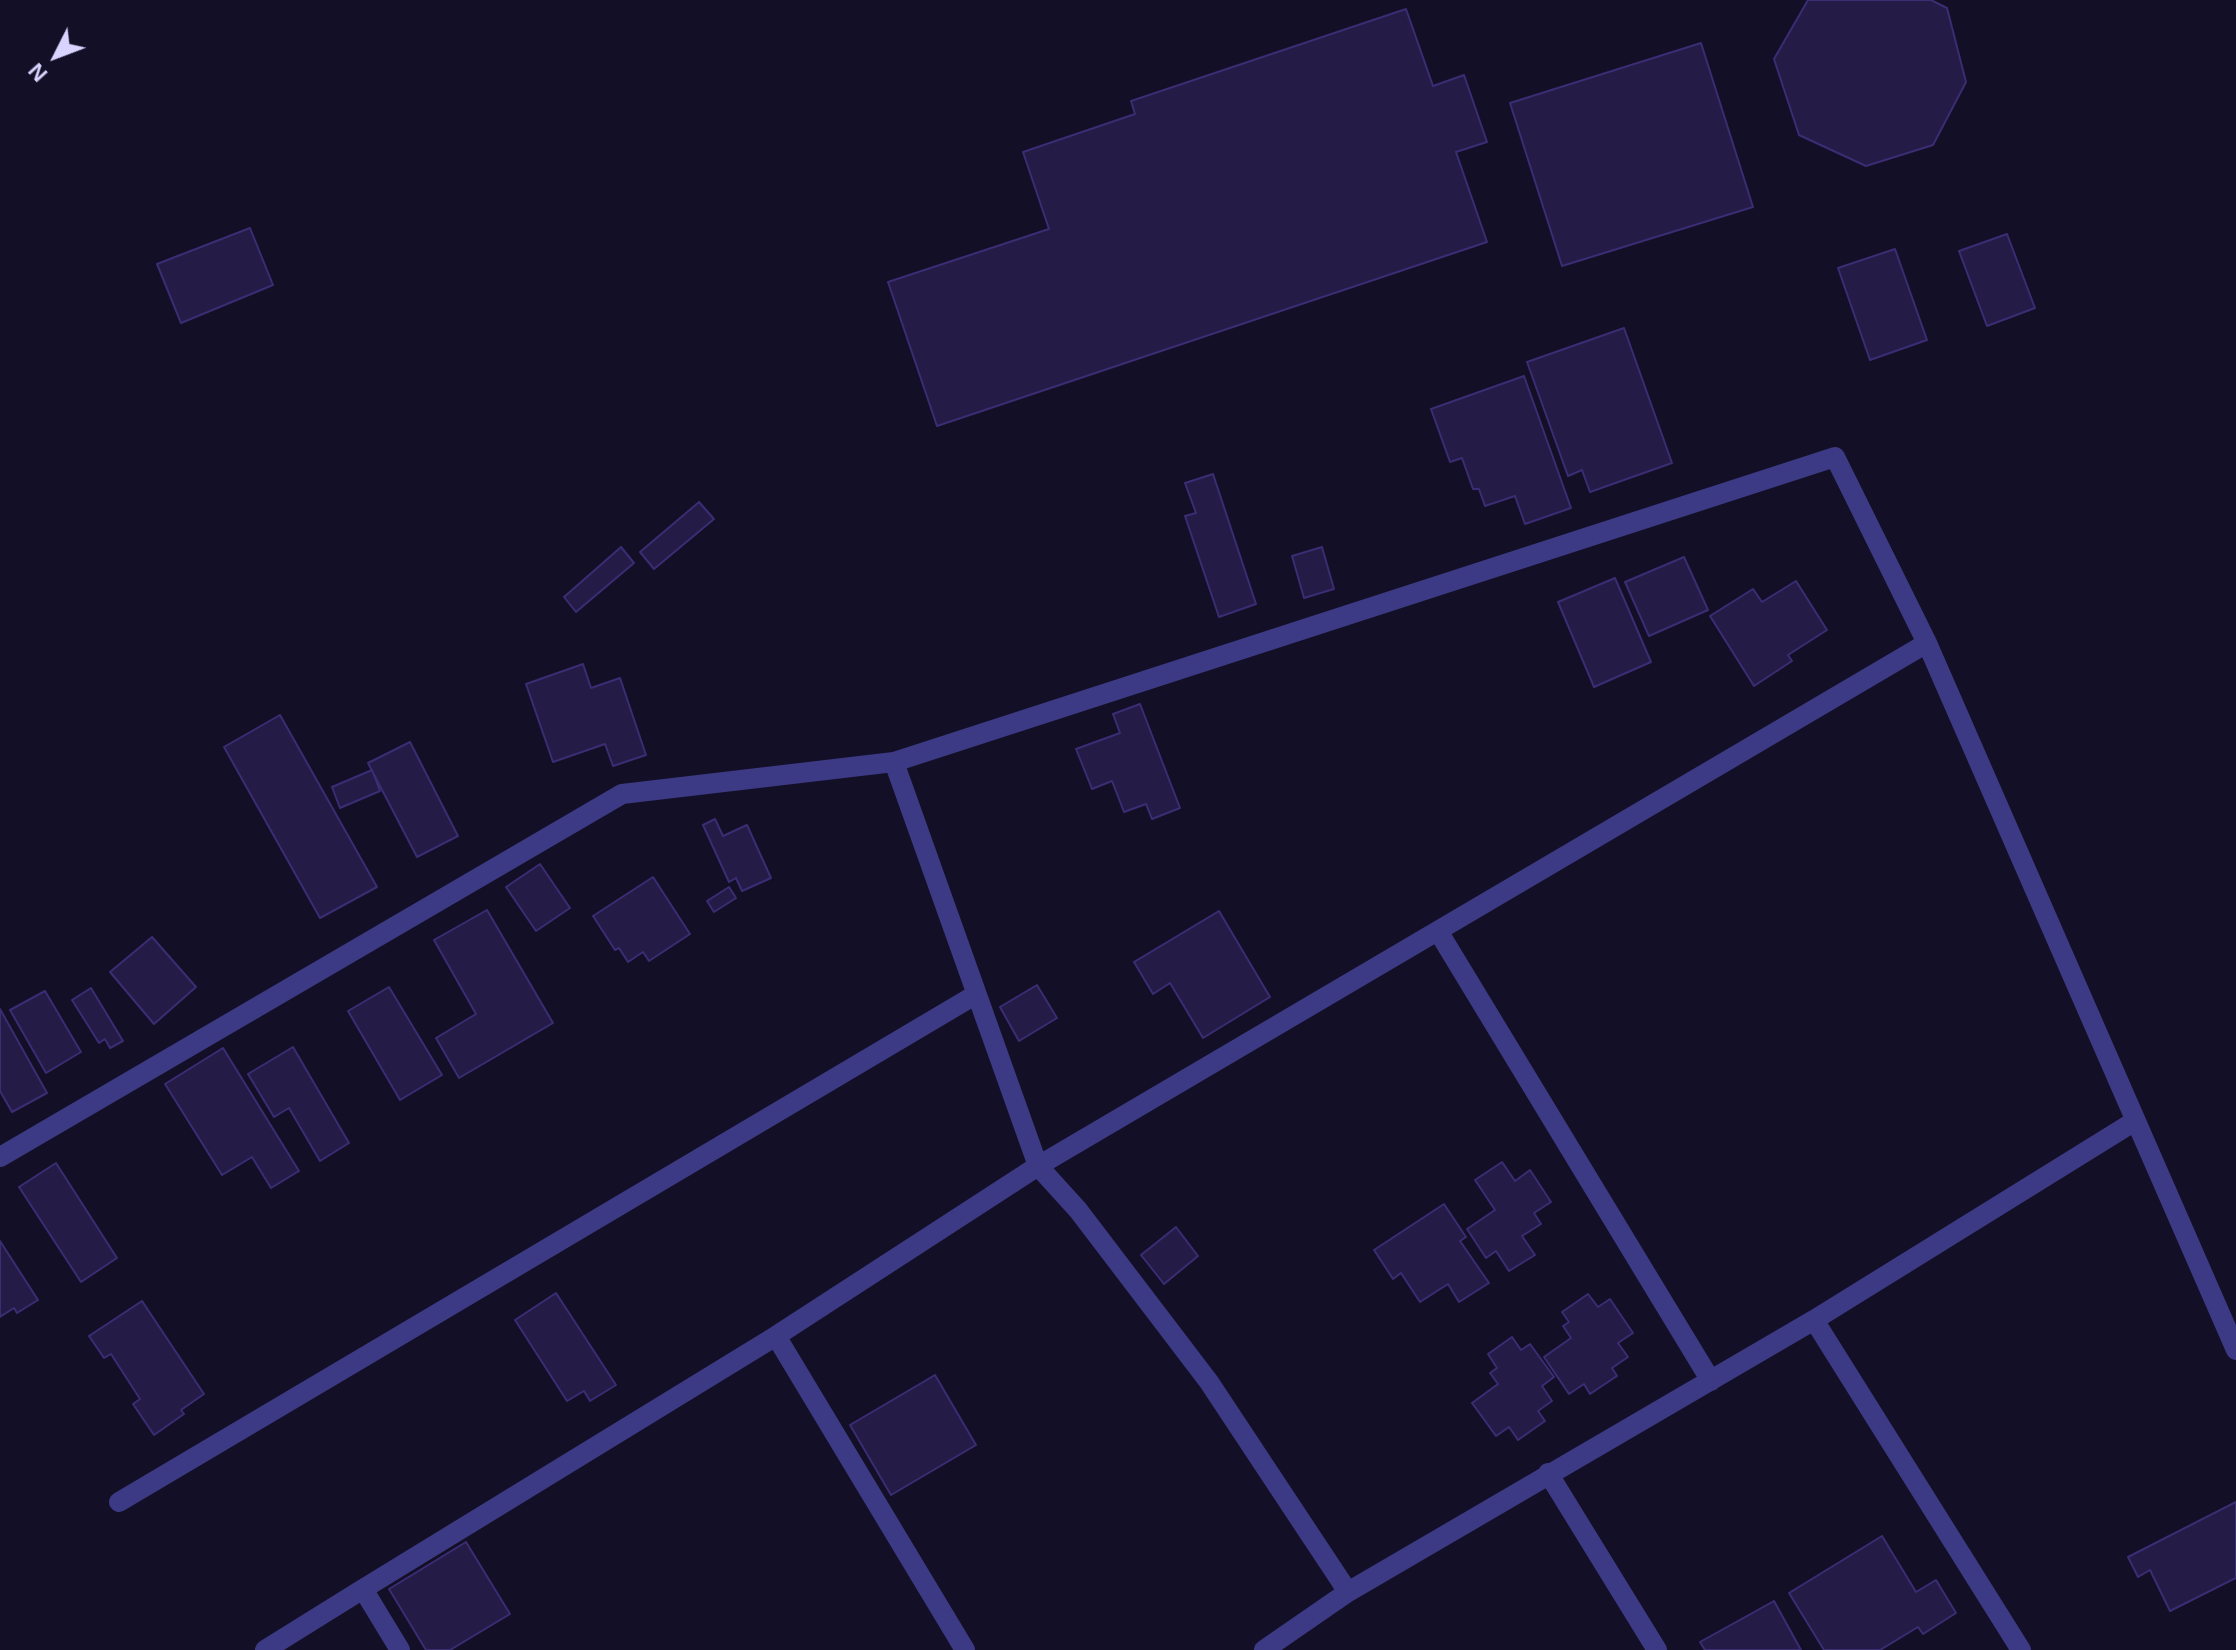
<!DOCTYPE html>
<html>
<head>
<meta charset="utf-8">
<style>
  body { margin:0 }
  #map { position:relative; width:2236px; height:1650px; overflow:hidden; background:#130f26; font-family:Arial,sans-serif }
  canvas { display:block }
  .north { position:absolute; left:16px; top:16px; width:80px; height:80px; -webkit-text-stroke:6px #130f26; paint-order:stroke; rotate:228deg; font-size:22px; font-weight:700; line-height:32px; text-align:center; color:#d9d4ff }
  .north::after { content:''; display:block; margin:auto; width:28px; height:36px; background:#d9d4ff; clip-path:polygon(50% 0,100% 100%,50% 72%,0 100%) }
</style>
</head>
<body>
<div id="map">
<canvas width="2236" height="1650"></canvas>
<div class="north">N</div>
</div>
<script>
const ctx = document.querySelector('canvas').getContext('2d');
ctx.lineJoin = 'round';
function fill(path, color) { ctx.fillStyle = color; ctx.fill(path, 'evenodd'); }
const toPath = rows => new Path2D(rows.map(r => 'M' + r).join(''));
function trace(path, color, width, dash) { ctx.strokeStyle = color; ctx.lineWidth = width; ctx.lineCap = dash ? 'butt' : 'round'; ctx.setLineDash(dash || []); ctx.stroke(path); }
const building = toPath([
  [1808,0,1931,0,1947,8,1966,82,1933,145,1866,166,1799,135,1774,59,1808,0],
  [1406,9,1433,86,1464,75,1487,142,1456,152,1487,242,937,426,888,282,1049,229,1023,152,1135,114,1131,101,1406,9],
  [1701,43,1753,207,1562,266,1510,103,1701,43],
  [250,228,273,285,181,323,157,264,250,228],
  [2007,234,2035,308,1987,326,1959,251,2007,234],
  [1895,249,1927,340,1870,360,1838,268,1895,249],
  [1624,328,1672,463,1590,492,1582,470,1568,476,1527,362,1624,328],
  [1524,376,1571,508,1525,524,1515,496,1485,506,1479,489,1473,489,1462,458,1450,462,1431,409,1524,376],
  [1213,474,1256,604,1219,617,1185,516,1196,513,1185,483,1213,474],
  [699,502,714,519,654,569,640,552,699,502],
  [621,547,634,563,576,612,564,597,621,547],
  [1322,547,1334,589,1304,598,1292,556,1322,547],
  [1684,557,1708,610,1649,636,1625,582,1684,557],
  [1615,578,1651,662,1594,687,1558,602,1615,578],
  [1796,581,1827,630,1788,655,1792,661,1754,686,1710,616,1753,589,1762,602,1796,581],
  [583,664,591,688,620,678,646,755,613,766,605,744,553,762,526,684,583,664],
  [1140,704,1180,808,1152,819,1146,804,1124,812,1112,781,1092,789,1076,749,1120,733,1113,714,1140,704],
  [280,715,377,887,320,918,224,747,280,715],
  [410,742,458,836,417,857,368,763,410,742],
  [372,770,380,791,340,808,332,787,372,770],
  [715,819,723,836,747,825,771,878,742,891,736,878,729,882,703,825,715,819],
  [540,864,570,908,536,931,506,887,540,864],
  [653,877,690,934,649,961,643,952,628,962,619,948,615,950,593,916,653,877],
  [729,887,736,898,714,912,707,901,729,887],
  [487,910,553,1023,459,1078,436,1038,476,1014,434,940,487,910],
  [1219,911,1270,997,1203,1038,1170,983,1153,994,1134,962,1219,911],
  [152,937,196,987,154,1024,110,972,152,937],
  [1037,985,1057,1018,1019,1041,1000,1007,1037,985],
  [389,987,442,1075,400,1100,348,1011,389,987],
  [91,988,123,1041,110,1048,105,1039,99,1043,72,1000,91,988],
  [45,991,81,1052,46,1073,10,1010,45,991],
  [0,1009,47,1093,12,1112,0,1091,0,1009],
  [293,1047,349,1143,320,1161,289,1108,274,1117,248,1074,293,1047],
  [223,1048,299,1171,271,1188,252,1157,222,1175,165,1084,223,1048],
  [1502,1162,1515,1181,1530,1170,1551,1202,1534,1213,1541,1224,1522,1236,1535,1255,1509,1271,1496,1251,1486,1258,1467,1229,1495,1210,1475,1180,1502,1162],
  [56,1163,117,1258,81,1282,19,1187,56,1163],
  [1444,1204,1466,1237,1460,1241,1489,1283,1459,1302,1448,1284,1420,1302,1401,1273,1393,1279,1374,1250,1444,1204],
  [1176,1227,1198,1256,1164,1284,1141,1255,1176,1227],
  [0,1241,38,1300,17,1313,14,1308,0,1317,0,1241],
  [556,1293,616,1385,590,1401,584,1391,567,1401,515,1320,556,1293],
  [1588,1294,1598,1307,1610,1299,1633,1333,1618,1343,1628,1357,1612,1368,1617,1376,1590,1394,1584,1384,1569,1394,1544,1357,1571,1338,1563,1326,1569,1322,1562,1312,1588,1294],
  [142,1301,204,1394,181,1410,184,1414,154,1435,133,1404,140,1399,111,1354,104,1358,89,1336,142,1301],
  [1512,1337,1521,1350,1530,1344,1554,1377,1542,1386,1552,1401,1538,1411,1545,1421,1518,1440,1509,1427,1496,1436,1472,1403,1498,1384,1490,1373,1497,1368,1488,1354,1512,1337],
  [935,1375,976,1445,891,1495,850,1425,935,1375],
  [2236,1502,2236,1578,2170,1611,2150,1570,2138,1577,2128,1557,2236,1502],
  [1882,1536,1916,1592,1936,1580,1956,1613,1923,1634,1918,1627,1880,1650,1824,1650,1789,1593,1882,1536],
  [466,1542,510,1614,450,1650,426,1650,389,1589,466,1542],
  [1774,1601,1801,1650,1705,1650,1700,1642,1774,1601]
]);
fill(building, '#241b47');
trace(building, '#3b2d73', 2);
trace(toPath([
  [894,762,1038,1166,1078,1210,1209,1382,1348,1592],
  [1438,931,1711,1381],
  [0,1157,622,794,894,762,1835,457,1927,643,2236,1350],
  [1814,1320,2021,1650],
  [776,1336,965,1650],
  [1548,1473,1657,1650],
  [119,1502,975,995],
  [363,1589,776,1336,1038,1166,1927,643],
  [265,1650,363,1589,400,1650],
  [1264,1650,1348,1592,1814,1320,2135,1121]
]), '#3d3a85', 20);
</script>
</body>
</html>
